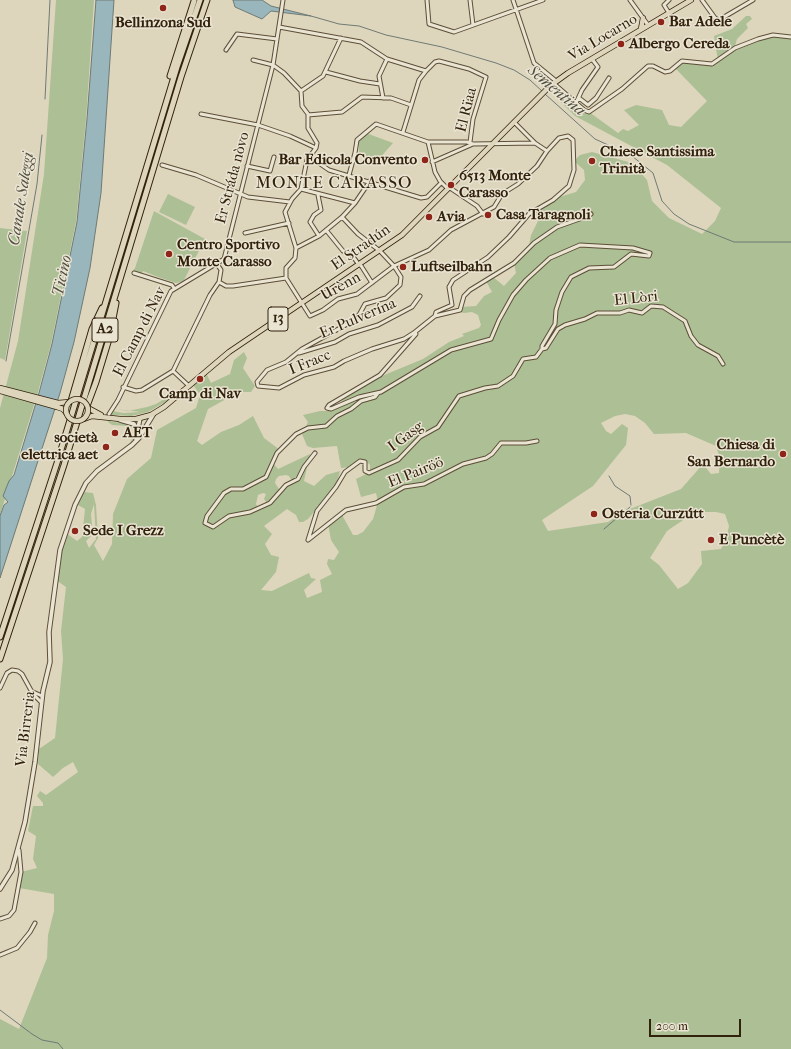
<!DOCTYPE html>
<html>
<head>
<meta charset="utf-8">
<style>
  body { margin:0 }
  #map { position:relative; width:791px; height:1049px; overflow:hidden; background:#ded6bc; font-family:"IM FELL French Canon",serif }
  canvas { display:block }
  .scale { position:absolute; left:649px; top:1019px; width:92px; height:18px; box-sizing:border-box; border:2px solid #32210b; border-top:0; padding-left:5px; font-size:12px; line-height:14px; white-space:nowrap; color:#32210b; -webkit-text-stroke:3px #eae4d3; paint-order:stroke }
</style>
</head>
<body>
<div id="map">
<canvas width="791" height="1049"></canvas>
<div class="scale">200 m</div>
</div>
<script>
const ctx = document.querySelector('canvas').getContext('2d');
ctx.lineJoin = 'round';
function fill(path, color) { ctx.fillStyle = color; ctx.fill(path, 'evenodd'); }
const toPath = rows => new Path2D(rows.map(r => 'M' + r).join(''));
function trace(path, color, width, dash) { ctx.strokeStyle = color; ctx.lineWidth = width; ctx.lineCap = dash ? 'butt' : 'round'; ctx.setLineDash(dash || []); ctx.stroke(path); }
function write(font, color, halo, rows, align = 'center') {
  ctx.font = font + ' "IM FELL French Canon",serif'; ctx.lineWidth = 3; ctx.setLineDash([]); ctx.textBaseline = 'middle'; ctx.strokeStyle = halo; ctx.fillStyle = color; for (const [text, x, y, turn = 0] of rows) {
    ctx.save(); ctx.translate(x, y); ctx.rotate((+turn || 0) * Math.PI / 180); ctx.textAlign = isNaN(turn) ? turn : align; if (halo) ctx.strokeText(text, 0, 0); ctx.fillText(text, 0, 0); ctx.restore();
  }
}
fill(toPath([
  [56,0,94,0,86,119,76,222,51,344,38,392,0,515,0,408,18,341,44,174],
  [746,16,750,16,752,19,746,24,748,28,737,39,735,46,737,50,770,36,791,38,791,1049,0,1049,0,1019,19,1029,47,958,48,935,54,911,54,894,19,888,21,872,37,868,33,859,36,836,28,831,33,806,43,806,43,803,37,796,40,791,46,795,78,772,73,762,63,768,53,777,38,764,39,749,55,738,63,659,61,631,66,587,56,580,58,560,66,533,77,541,82,537,85,509,78,505,84,492,93,493,96,505,98,538,94,545,103,561,112,544,113,514,127,479,151,458,157,430,196,408,200,395,192,383,205,371,211,383,230,374,234,360,244,352,247,358,243,368,255,386,251,392,239,392,208,409,197,441,202,445,221,432,239,425,253,416,264,438,280,450,273,463,278,469,310,454,304,481,314,486,326,475,340,471,336,487,308,519,303,522,299,522,296,515,287,509,264,526,272,534,265,544,271,555,279,557,276,572,261,590,272,591,309,573,311,578,316,579,304,590,307,598,322,592,320,580,332,574,327,564,328,559,334,560,339,552,331,540,328,524,341,513,353,535,357,535,363,532,373,519,378,502,376,493,361,497,356,479,370,472,370,465,368,463,363,460,351,467,341,468,337,446,313,448,307,446,302,434,308,422,303,415,320,411,332,411,343,400,377,378,423,359,449,342,464,336,462,334,479,328,481,325,478,315,472,312,464,313,457,311,461,307,476,306,484,296,492,292,486,281,493,277,504,286,516,273,514,263,528,251,531,235,538,221,532,212,556,198,576,192,585,180,584,170,574,161,580,155,592,152,632,163,647,180,652,201,669,218,702,234,715,221,721,208,667,165,575,116,561,102,567,96,618,133,623,129,628,131,639,125,624,110,636,105,662,110,669,125,681,127,707,101,675,68,683,62,705,65,712,65,718,61,714,36,732,29],
  [625,414,635,416,645,423,654,434,686,433,716,446,720,458,719,473,711,474,703,464,681,489,625,511,608,522,548,531,542,520,593,486,626,445,628,428,622,424,611,434,606,431,601,423,615,416],
  [286,475,289,476,293,483,281,492,275,483,276,479,279,476],
  [263,493,266,494,264,499,268,505,259,509,256,504,258,495],
  [94,504,96,539,89,548,86,541,91,536,88,532,89,527,92,525,91,514],
  [695,512,716,512,725,514,729,526,726,539,721,549,701,551,702,564,688,583,678,589,659,565,650,558,667,531],
  [366,133,393,143,378,160,359,153,359,139],
  [168,194,195,207,186,225,159,212],
  [154,211,205,239,184,280,180,282,176,283,158,277,143,271,141,275,132,272,135,268],
  [0,228,27,231,5,360,0,358],
  [176,392,167,401,148,412,131,416,113,415,111,422,130,423,136,429,135,437,128,446,134,436,133,429,129,426,112,425,108,422,113,411,123,413,141,412,115,409,128,411,147,407,156,404]
]), '#acbf95');
const water = toPath([
  [96,0,114,0,101,193,90,268,74,342,60,393,0,578,0,516,4,505,8,502,3,496,9,481,14,475,39,393,52,344,77,222,87,119,96,0],
  [233,0,262,0,271,6,311,16,271,11,262,19,235,7,233,0]
]);
fill(water, '#98b6bb');
trace(water, '#6f7a75', 1);
trace(toPath([
  [311,16,339,24,359,26,386,35,442,47,496,63,514,70,530,80,543,92],
  [545,94,595,139,632,156,653,173,662,201,674,214,689,224,734,242,791,242],
  [45,99,50,0],
  [6,361,37,184,42,135],
  [609,476,615,486,630,496,631,505],
  [604,529,630,507],
  [0,1010,32,1034,42,1040,58,1043,63,1049]
]), '#6f7a75', 1);
const minor = toPath([
  [427,0,429,24,454,32,543,0],
  [470,0,473,25],
  [513,0,534,63,556,81],
  [630,0,648,25],
  [669,0,664,5,669,13],
  [702,0,715,18,719,20,753,0],
  [279,27,361,42,387,59,426,71],
  [226,50,237,34,277,39],
  [253,60,273,65,284,73,301,91,302,106,308,114,308,128,317,143,316,148,307,160,301,189,292,199,285,212,296,248,295,258,286,268,286,278,310,316,323,310,338,299,357,294,394,266,429,250,451,230,494,207,502,194,518,184,537,166,547,151,559,138,568,136,573,140,574,170,569,186,553,200,529,214,509,237,488,257,453,280,449,287,452,305,436,312,435,316,415,332],
  [326,72,360,81,380,84],
  [553,83,584,110,589,112,622,89,648,66,653,66,665,72,670,71,682,61,712,64,735,48,758,39,773,35,791,37],
  [301,91,323,76,341,38],
  [383,98,379,76,387,59],
  [579,98,588,105,596,98,609,78],
  [576,103,582,90,598,67,592,59],
  [201,114,258,125,290,136,316,148],
  [308,115,342,112,362,97,391,98,411,105],
  [514,122,535,143],
  [403,132,419,80,426,71,435,62,439,61,469,69,486,77,473,119,470,142],
  [428,142,467,142,473,144,535,143,547,151],
  [310,157,329,170,421,198,427,197,441,183],
  [432,162,473,144],
  [162,165,196,175,248,197,290,202],
  [247,166,270,171,274,157],
  [349,175,355,153,357,140,376,124,428,142,435,172,440,181,448,189],
  [450,188,477,206,483,214],
  [301,189,355,203],
  [318,195,321,210,314,215,310,222,319,236],
  [342,217,358,234,380,251,394,266,401,277,400,285,386,298,365,304,359,315,351,322,302,349,286,362,267,370,257,382,258,386,279,388,304,375,334,367,344,361,372,349,404,339,415,332,416,334,380,375,329,405,327,408,331,409,359,397,381,392,451,350,491,339,499,320,513,295,526,280,550,258,580,245,633,248,650,253,649,256,631,254,614,267,589,268,571,277,562,292,556,310,555,324,542,346,542,349],
  [326,230,343,251,352,255,359,265],
  [245,233,289,223],
  [296,248,319,236,342,217,355,203,370,181],
  [360,264,372,283],
  [134,273,172,285,174,288],
  [219,282,226,286,233,286,286,278],
  [435,316,460,310,464,296,470,290,514,263,534,243,557,227,588,216,591,214],
  [299,353,335,342,349,334,378,325,412,307,420,296],
  [173,371,210,295,219,282,221,270,217,264],
  [173,371,189,386],
  [123,387,136,391,142,390,173,371],
  [109,414,118,400,171,291,224,259,273,65,283,0],
  [315,453,304,467,298,479,286,485,270,503,250,512,229,516,213,527,205,523,207,516,224,493,231,489,243,489,266,477,277,453,296,434,308,428,326,426,337,416,351,409,361,401,375,397,378,393],
  [308,540,317,511,336,487,345,472,360,461,365,462,365,471,369,473,398,460,420,437,438,427,459,396,485,388,498,386,513,376,523,359,536,357,542,349,546,348,558,329,565,325,585,319,597,313,620,313,629,310,642,313,651,306,663,307,685,321,691,336,698,345,718,356,723,364],
  [308,540,346,510,376,503,404,487,424,484,463,464,486,458,492,454,501,443,526,443,537,441],
  [0,688,7,673,12,670,18,671,22,674,33,694,41,702],
  [33,692,42,696],
  [0,919,9,916,14,910,21,872,19,850],
  [0,955,17,948,30,932,35,923]
]);
const tertiary = toPath([
  [120,420,134,424,138,430],
  [136,439,140,418],
  [0,889,12,870,25,822,35,762,43,691,50,662,49,632,60,550,75,505,86,483,97,471,132,445,139,438,153,415]
]);
const primary = toPath([
  [641,29,643,18],
  [0,388,58,403,69,402],
  [0,391,57,407,63,409,67,414],
  [88,408,101,415],
  [84,419,92,416,120,419,136,419,151,415,164,407,229,352,402,235,550,86,568,73,691,0]
]);
const motorway = toPath([
  [170,76,194,1],
  [71,401,92,329,102,308],
  [87,406,96,382,109,339,116,303],
  [0,637,57,463,177,67,200,0],
  [0,659,64,465,181,77,207,0]
]);
trace(minor, '#5d4e37', 5);
trace(tertiary, '#5d4e37', 5.5);
trace(primary, '#32210b', 6);
trace(motorway, '#32210b', 7);
trace(minor, '#eae4d3', 3);
trace(tertiary, '#eae4d3', 3.5);
trace(primary, '#ded6bc', 4.5);
trace(motorway, '#ded6bc', 5);
const primaryBridge = toPath([
  '66 410a11 11 0 1 1 22 0a11 11 0 1 1-22 0Z'
]);
trace(primaryBridge, '#32210b', 6, []);
trace(primaryBridge, '#ded6bc', 4.5);
for (const [x, y, r, color] of [
  [163,8,4,"#8f2418"],
  [661,22,4,"#8f2418"],
  [621,44,4,"#8f2418"],
  [425,160,4,"#8f2418"],
  [592,161,4,"#8f2418"],
  [451,185,4,"#8f2418"],
  [488,215,4,"#8f2418"],
  [429,217,4,"#8f2418"],
  [169,254,4,"#8f2418"],
  [403,267,4,"#8f2418"],
  [200,379,4,"#8f2418"],
  [115,433,4,"#8f2418"],
  [106,447,4,"#8f2418"],
  [783,454,4,"#8f2418"],
  [594,514,4,"#8f2418"],
  [75,531,4,"#8f2418"],
  [711,540,4,"#8f2418"]
]) { const dot = new Path2D(); dot.arc(x, y, r, 0, 2 * Math.PI); ctx.fillStyle = color; ctx.fill(dot); trace(dot, '#eae4d3', 1.5); }
for (const [x, y, w] of [
  [278,319,20],
  [105,330,26]
]) { const box = new Path2D(); box.roundRect(x - w / 2, y - 12, w, 24, 3); ctx.fillStyle = '#eae4d3'; ctx.fill(box); trace(box, '#32210b', 1); }
write('bold 14px', '#32210b', null, [
  ["13",278,319],
  ["A2",105,330]
]);
write('bold 15px', '#32210b', '#eae4d3', [
  ["Bar Adele",669,22],
  ["Bellinzona Sud",163,23,"center"],
  ["Albergo Cereda",629,44],
  ["Chiese Santissima",600,152],
  ["Trinità",600,169],
  ["Bar Edicola Convento",417,160,"right"],
  ["6513 Monte",459,176],
  ["Carasso",459,193],
  ["Casa Taragnoli",496,215],
  ["Avia",437,217],
  ["Centro Sportivo",177,245],
  ["Monte Carasso",177,262],
  ["Luftseilbahn",411,267],
  ["Camp di Nav",200,394,"center"],
  ["AET",123,433],
  ["società",98,438,"right"],
  ["elettrica aet",98,455,"right"],
  ["Chiesa di",775,445,"right"],
  ["San Bernardo",775,462,"right"],
  ["Osteria Curzútt",602,514],
  ["Sede I Grezz",83,531],
  ["E Puncètè",719,540]
], 'left');
write('15px', '#32210b', '#eae4d3', [
  ["Via Locarno",603,38,-31],
  ["El Rïaa",467,110,-76],
  ["Er Stráda nòvo",233,178,-75],
  ["El Stradún",361,248,-35],
  ["Urènn",341,287,-29],
  ["El Lòri",636,299,-6],
  ["Er Pulverína",358,319,-23],
  ["El Camp di Nav",140,332,-63],
  ["I Fracc",310,363,-22],
  ["I Gasg",406,437,-37],
  ["El Pairöö",416,473,-22],
  ["Via Birreria",26,729,-83]
]);
write('italic 16px', '#514e40', '#eae4d3', [
  ["Sementina",556,91,40],
  ["Canale Saleggi",22,199,-81],
  ["Ticino",63,276,-78]
]);
ctx.letterSpacing = '1px';
write('17px', '#32210b', '#eae4d3', [
  ["MONTE CARASSO",334,184]
]);
ctx.letterSpacing = '0px';
</script>
</body>
</html>
